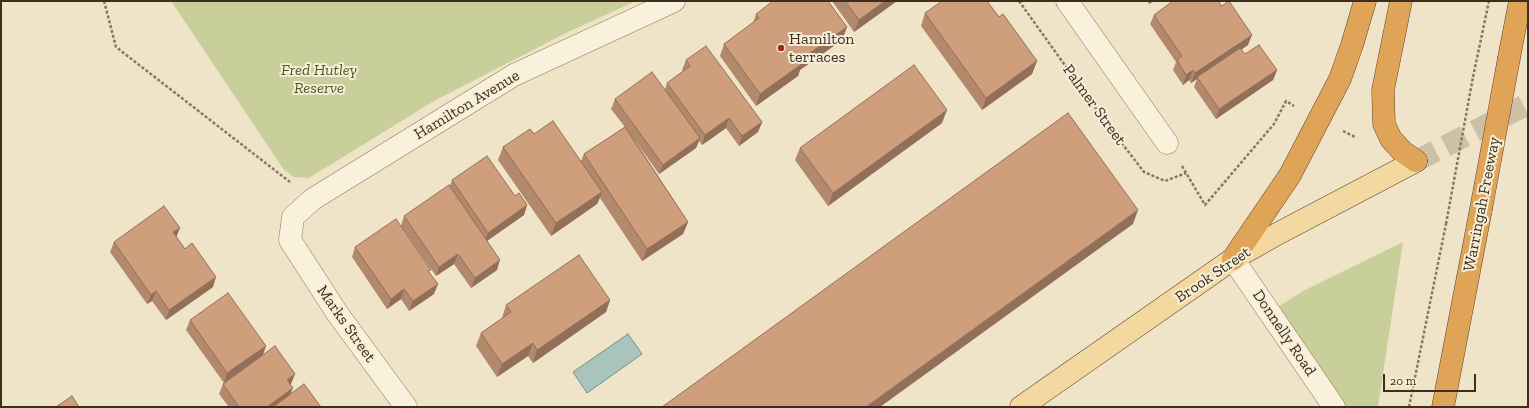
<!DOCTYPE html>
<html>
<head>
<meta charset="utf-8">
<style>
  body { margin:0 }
  #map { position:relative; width:1529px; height:408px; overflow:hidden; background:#f0e4c8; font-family:"Zilla Slab",serif }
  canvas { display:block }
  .frame { position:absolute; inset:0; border:2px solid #3d2e20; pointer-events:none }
  .scale { position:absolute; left:1383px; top:374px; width:93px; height:18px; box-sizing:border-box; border:2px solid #3d2e20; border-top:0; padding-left:5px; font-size:12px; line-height:14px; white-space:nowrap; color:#3d2e20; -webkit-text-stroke:3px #f7eed8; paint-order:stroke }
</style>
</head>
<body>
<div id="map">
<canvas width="1529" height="408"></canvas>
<div class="frame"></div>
<div class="scale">20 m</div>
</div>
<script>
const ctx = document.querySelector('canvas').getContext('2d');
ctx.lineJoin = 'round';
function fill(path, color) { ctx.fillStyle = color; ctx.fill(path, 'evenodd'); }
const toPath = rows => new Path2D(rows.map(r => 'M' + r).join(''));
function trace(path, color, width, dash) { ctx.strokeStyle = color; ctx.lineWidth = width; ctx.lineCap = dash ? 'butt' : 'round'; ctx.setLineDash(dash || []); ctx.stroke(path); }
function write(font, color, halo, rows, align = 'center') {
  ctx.font = font + ' "Zilla Slab",serif'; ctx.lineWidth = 4; ctx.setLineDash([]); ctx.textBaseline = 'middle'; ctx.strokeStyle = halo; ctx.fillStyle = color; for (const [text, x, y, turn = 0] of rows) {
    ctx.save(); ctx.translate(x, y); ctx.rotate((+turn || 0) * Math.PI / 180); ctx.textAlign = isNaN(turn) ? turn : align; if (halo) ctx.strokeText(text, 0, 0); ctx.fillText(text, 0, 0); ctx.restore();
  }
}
fill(toPath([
  [171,1,636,1,568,32,434,101,309,178,294,177,284,170],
  [1403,242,1378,407,1346,407,1278,307,1303,291]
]), '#c9cf9b');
const water = toPath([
  [628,334,642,354,587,393,573,372,628,334]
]);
fill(water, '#a9c4bc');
trace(water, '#6f938a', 1);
trace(toPath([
  [1416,161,1528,104]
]), '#ccc0a6', 22, [22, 11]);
const minor = toPath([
  [1067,1,1167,143],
  [1233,259,1334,407],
  [406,407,337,313,290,240,293,217,313,199,514,75,674,1]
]);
const major = toPath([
  [1021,407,1233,259,1279,233,1416,161]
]);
const highway = toPath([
  [1401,1,1383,90,1384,124,1391,139,1402,151,1416,161],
  [1509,58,1520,1],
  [1233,259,1290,175,1340,79,1352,45,1365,1],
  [1443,407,1481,209]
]);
trace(minor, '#8d765c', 23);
trace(major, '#5b4430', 23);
trace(highway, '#5b4430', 23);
trace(toPath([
  [104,1,116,47,290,182],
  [1019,1,1104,120,1144,172,1165,181,1186,173],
  [1473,77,1489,1],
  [1343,131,1355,137],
  [1182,166,1205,205,1274,124,1286,101,1294,106],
  [1409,407,1446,224]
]), '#8d765c', 2.5, [3, 2]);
trace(minor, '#faf1dc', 22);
trace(major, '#f3d9a0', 22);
trace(highway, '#e0a458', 22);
const highwayBridge = toPath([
  [1481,209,1509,58]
]);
trace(highwayBridge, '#5b4430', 23, []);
trace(toPath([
  [1446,224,1473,77]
]), '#8d765c', 2.5, [3, 2]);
trace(highwayBridge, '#e0a458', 22);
fill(toPath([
  [832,1,897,1,854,32],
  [1147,1,1154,1,1149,4],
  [925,13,999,17,1037,61,1032,74,982,110,921,26],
  [756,14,847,27,842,40,800,70,798,76,756,106,720,56,724,44,753,23],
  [1154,15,1248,45,1241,50,1245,54,1277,70,1273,80,1216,119,1194,87,1197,79,1191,83,1189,80,1183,85,1173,70,1176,62,1150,24],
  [686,60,762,122,758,132,739,146,726,128,702,145,699,141,696,148,659,174,634,139,688,222,683,234,642,261,600,198,597,204,551,236,498,160,503,147,534,134,581,161,584,154,625,127,611,109,615,99,665,89,667,83,683,71,682,70],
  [942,123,828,206,795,160,800,148],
  [452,180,515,196,527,205,524,215,487,241,497,270,471,288,454,264,436,276,401,226,404,216,450,186],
  [176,237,213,287,166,320,152,301,147,304,110,252,114,242],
  [355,247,430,273,434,294,409,311,401,299,387,309,352,257],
  [610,300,606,312,533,363,528,356,497,377,476,346,481,333,502,319,502,318,506,305],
  [190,320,266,346,263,355,291,384,290,385,290,394,321,407,229,407,219,394,223,384,224,383,186,330]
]), '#b2896c');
fill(toPath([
  [885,1,897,1,854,32,859,20],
  [1150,1,1154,1,1149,4],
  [847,27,842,40,800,70,798,76,756,106,760,94,800,60],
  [1252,35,1248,45,1198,78,1197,77,1197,79,1191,83,1195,73],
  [1037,61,1032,74,982,110,986,98],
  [1193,70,1189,80,1183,85,1186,75],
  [1277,70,1273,80,1216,119,1219,109],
  [947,110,942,123,828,206,833,193],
  [729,118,726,128,702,145,705,135],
  [762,122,758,132,739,146,742,136],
  [700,138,696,148,659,174,663,165],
  [602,192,597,204,551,236,556,223],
  [527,205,524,215,484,243,488,233],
  [1138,210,1133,224,880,407,866,407],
  [688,222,683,234,642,261,647,249],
  [180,228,176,238,173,232],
  [458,254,454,264,436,276,439,267],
  [500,260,497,270,471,288,475,278],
  [216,277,213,287,166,320,169,310],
  [438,284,434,294,409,311,413,301],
  [404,289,401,299,387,309,391,299],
  [156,291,152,301,147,304,151,295],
  [610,300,606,312,533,363,537,350],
  [533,343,528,356,497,377,502,364],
  [266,346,262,356,224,383,227,373],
  [295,374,291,384,283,390,287,380],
  [293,388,289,398,277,407,267,407]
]), '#916f58');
const building = toPath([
  [773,1,828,1,847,27,800,60,803,63,760,94,724,44,759,18,756,14,773,1],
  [845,1,885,1,859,20,845,1],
  [942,1,987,1,999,17,1003,14,1037,61,986,98,925,13,942,1],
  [1173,1,1218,1,1222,6,1229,1,1252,35,1195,73,1193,70,1186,75,1177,60,1182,56,1154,15,1173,1],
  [1259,45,1277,70,1219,109,1197,77,1240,48,1245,54,1259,45],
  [706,46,762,122,742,136,729,118,705,135,667,83,690,66,686,60,706,46],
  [914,65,947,110,833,193,800,148,914,65],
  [652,72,700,138,663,165,615,99,652,72],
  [1068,113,1138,210,866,407,662,407,1068,113],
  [553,121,602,192,556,223,503,147,530,129,534,134,553,121],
  [625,127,688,222,647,249,584,154,625,127],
  [487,156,515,196,519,193,527,205,488,233,452,180,487,156],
  [449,185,500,260,475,278,458,254,439,267,404,216,449,185],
  [164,206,180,228,173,232,185,249,192,243,216,277,169,310,156,291,151,295,114,242,164,206],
  [396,219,431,270,428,271,438,284,413,301,404,289,391,299,355,247,396,219],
  [579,255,610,300,537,350,533,343,502,364,481,333,511,312,506,305,579,255],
  [228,293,266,346,227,373,190,320,228,293],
  [275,346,295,374,287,380,293,388,267,407,239,407,223,384,275,346],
  [304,384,321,407,273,407,304,384],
  [72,396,79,407,56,407,72,396]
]);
fill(building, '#cf9f7d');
trace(building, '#916f58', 1);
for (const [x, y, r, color] of [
  [781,48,4,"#9e2a2b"]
]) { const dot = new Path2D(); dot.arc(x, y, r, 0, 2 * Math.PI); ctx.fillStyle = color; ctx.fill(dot); trace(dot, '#f7eed8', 1.5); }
write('16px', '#3d2e20', '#f7eed8', [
  ["Hamilton",789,39],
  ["terraces",789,57]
], 'left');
write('italic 16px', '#4d5a26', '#f7eed8', [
  ["Fred Hutley",319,70],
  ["Reserve",319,88]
]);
write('16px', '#3d2e20', '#f7eed8', [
  ["Hamilton Avenue",467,105,-31],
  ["Palmer Street",1094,105,54],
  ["Warringah Freeway",1482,204,-79],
  ["Brook Street",1213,275,-34],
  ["Marks Street",346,324,55],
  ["Donnelly Road",1284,333,56]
]);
</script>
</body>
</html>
